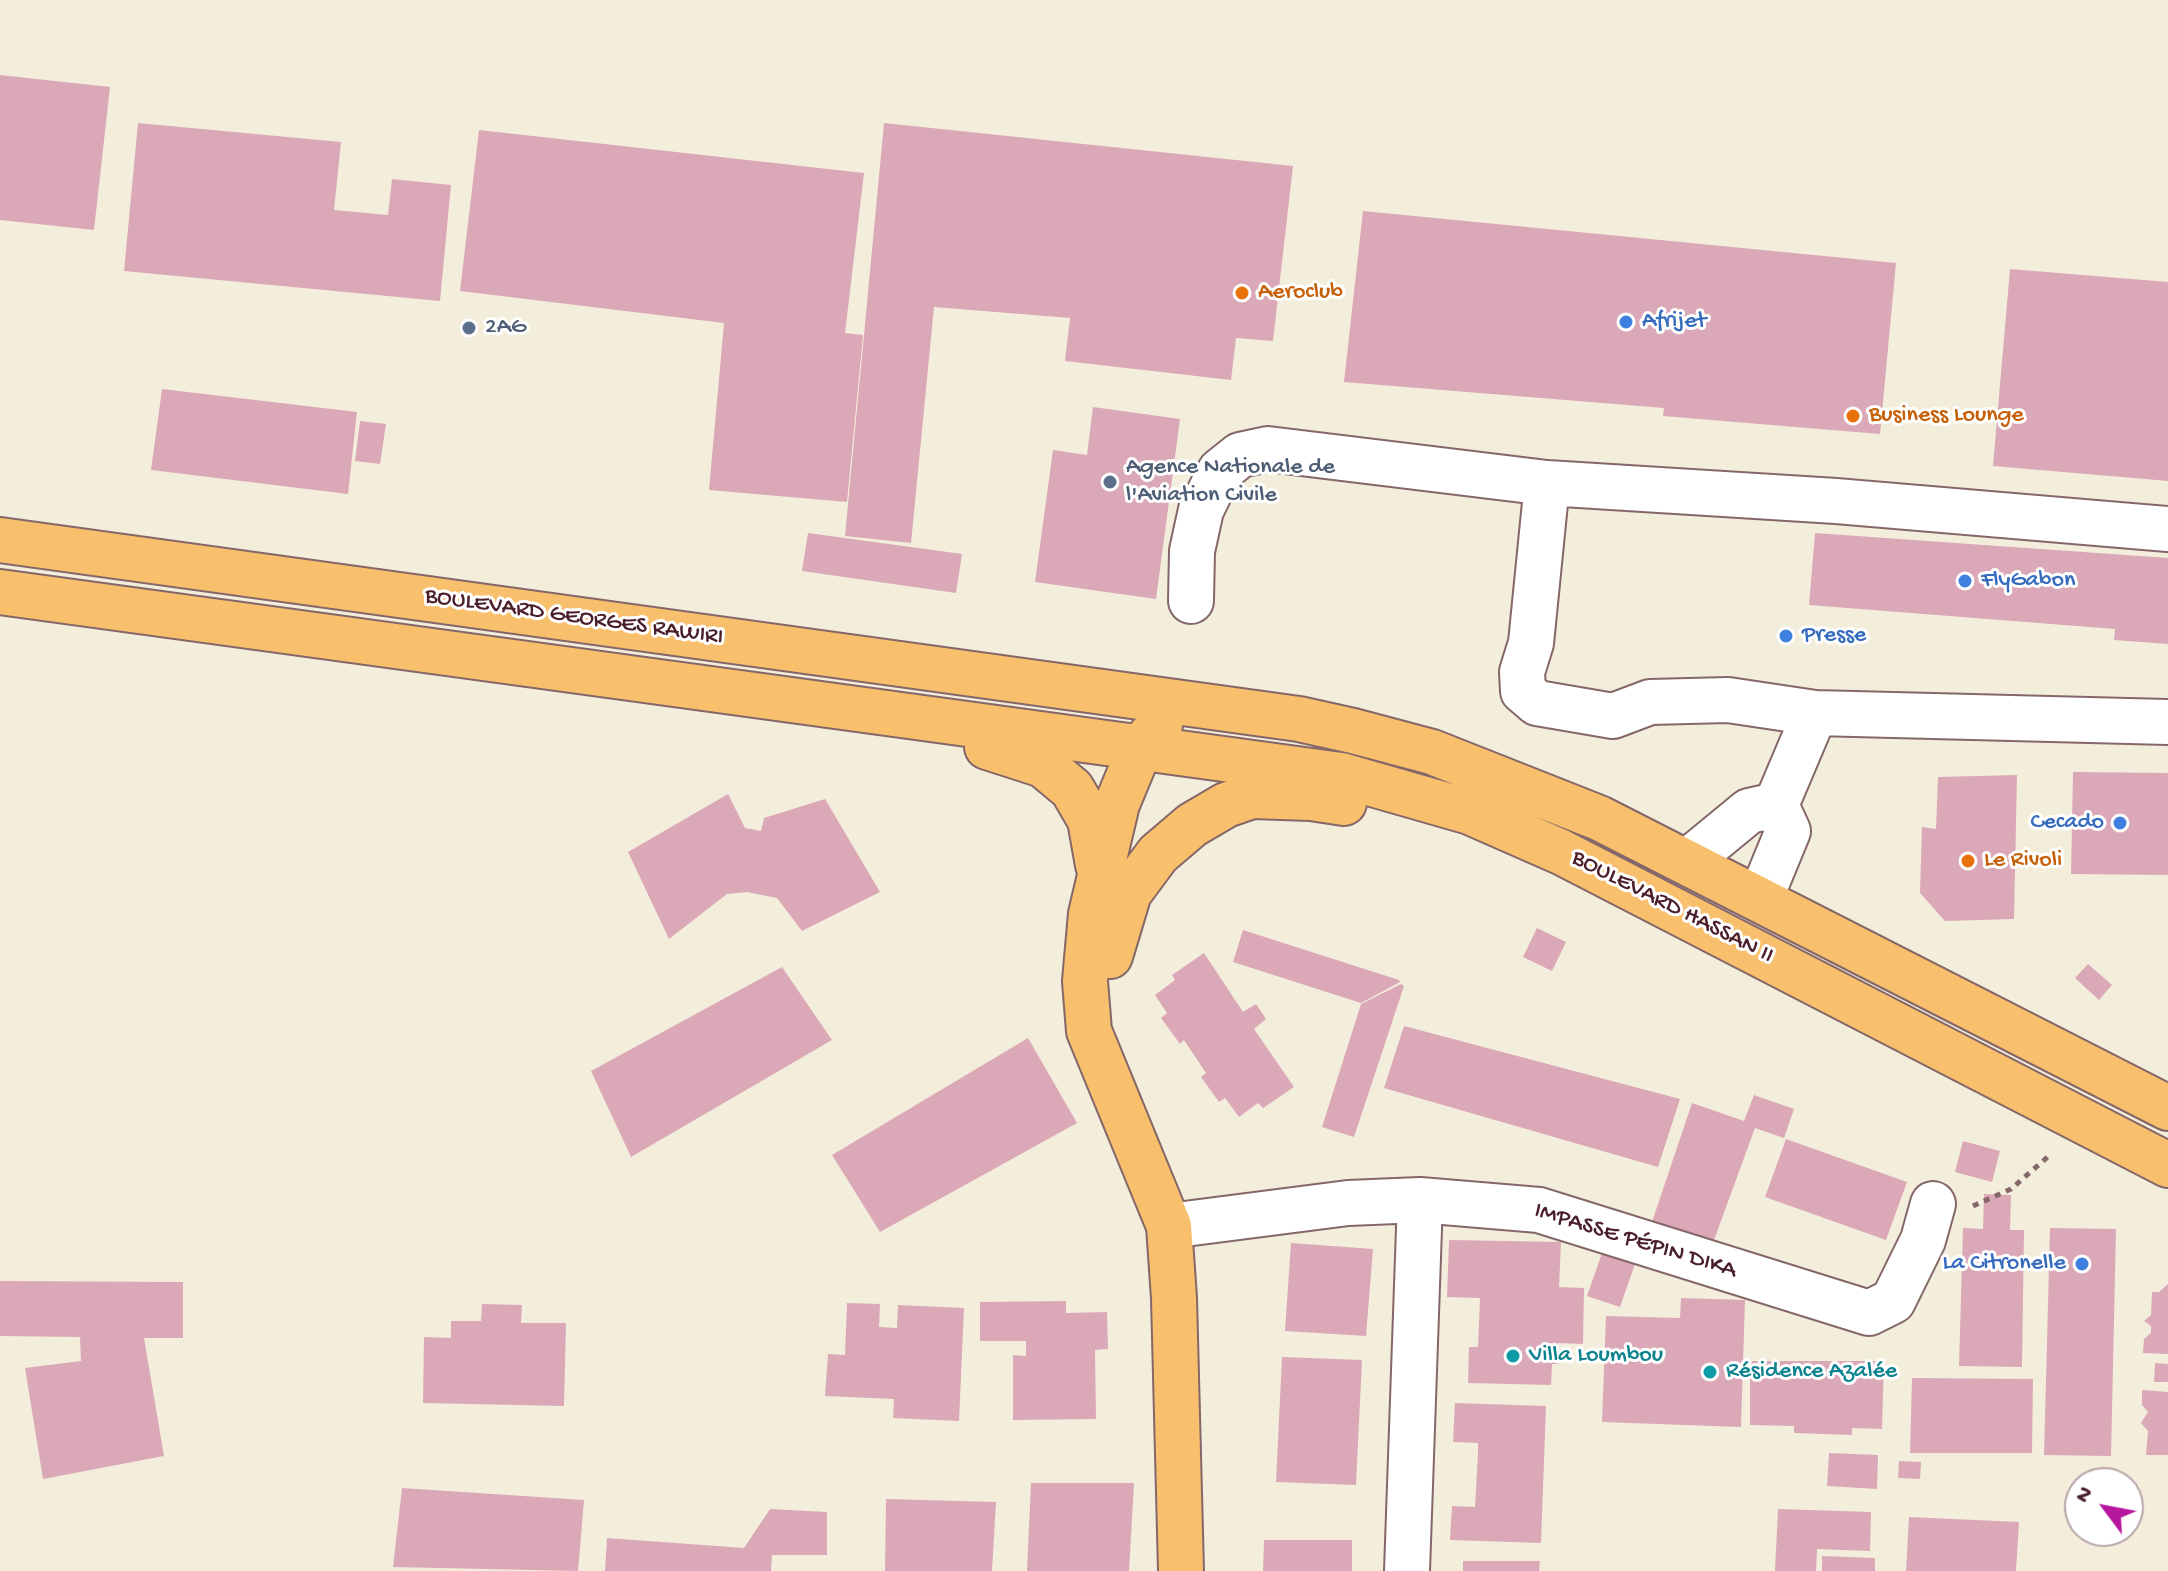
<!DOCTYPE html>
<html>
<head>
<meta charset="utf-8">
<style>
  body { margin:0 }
  #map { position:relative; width:2168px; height:1571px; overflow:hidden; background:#f3eedc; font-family:"Gochi Hand",sans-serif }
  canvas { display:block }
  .north { position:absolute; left:2064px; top:1467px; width:80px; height:80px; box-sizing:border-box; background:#fff; border:2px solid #b7a5aa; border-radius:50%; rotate:302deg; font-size:22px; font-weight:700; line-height:32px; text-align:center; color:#4a1f2b }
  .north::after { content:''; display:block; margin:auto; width:28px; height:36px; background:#b5179e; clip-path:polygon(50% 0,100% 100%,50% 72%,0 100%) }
</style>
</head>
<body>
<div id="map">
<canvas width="2168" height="1571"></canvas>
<div class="north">N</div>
</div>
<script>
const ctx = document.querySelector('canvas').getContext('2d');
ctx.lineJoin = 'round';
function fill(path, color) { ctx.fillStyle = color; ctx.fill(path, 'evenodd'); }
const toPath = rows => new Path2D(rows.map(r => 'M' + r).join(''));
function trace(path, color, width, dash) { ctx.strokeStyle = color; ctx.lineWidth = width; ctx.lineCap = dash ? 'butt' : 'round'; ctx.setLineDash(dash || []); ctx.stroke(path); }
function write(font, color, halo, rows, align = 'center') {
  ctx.font = font + ' "Gochi Hand",sans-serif'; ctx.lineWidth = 6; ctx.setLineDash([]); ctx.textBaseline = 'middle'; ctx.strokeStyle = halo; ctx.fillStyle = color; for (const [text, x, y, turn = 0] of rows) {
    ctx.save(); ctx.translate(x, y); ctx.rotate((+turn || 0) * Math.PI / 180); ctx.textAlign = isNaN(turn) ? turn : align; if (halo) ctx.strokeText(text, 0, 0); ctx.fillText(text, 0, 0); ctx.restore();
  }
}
fill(toPath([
  [0,75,110,87,94,230,0,220],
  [138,123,341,142,334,210,388,215,392,179,451,185,440,301,124,271],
  [884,123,1293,166,1273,341,1236,338,1231,380,1065,361,1070,318,934,307,911,543,845,536],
  [479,130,864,173,845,333,863,335,847,502,709,490,724,323,460,291],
  [1363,211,1896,263,1880,434,1663,416,1664,408,1344,382],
  [2010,269,2168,282,2168,481,1993,466],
  [162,389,357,412,348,494,151,470],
  [1093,407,1180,419,1156,599,1035,582,1053,450,1087,455],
  [360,421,386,424,380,464,355,461],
  [808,533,962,554,956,593,802,571],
  [1815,533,2168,558,2168,644,2114,640,2115,629,1809,605],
  [2073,772,2168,773,2168,875,2071,874],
  [2017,775,2014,919,1945,921,1920,893,1922,827,1936,829,1938,777],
  [728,794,745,828,761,831,764,818,825,799,880,892,802,931,777,898,747,892,727,894,669,939,628,852],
  [1537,928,1566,942,1552,971,1523,957],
  [1243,930,1399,980,1400,982,1361,1003,1233,962],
  [1204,953,1243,1012,1256,1004,1266,1019,1254,1029,1294,1087,1263,1108,1258,1103,1239,1117,1225,1098,1219,1102,1201,1077,1206,1073,1184,1040,1180,1044,1161,1018,1167,1013,1155,995,1175,980,1172,975],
  [2088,964,2112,985,2099,1000,2075,978],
  [782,967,832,1040,631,1157,591,1071],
  [1401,984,1404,986,1354,1137,1322,1127,1361,1004],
  [1404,1026,1680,1099,1658,1167,1384,1088],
  [1028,1038,1077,1123,880,1232,832,1155],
  [1754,1095,1794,1109,1784,1138,1755,1128,1714,1240,1652,1222,1692,1103,1744,1121],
  [1786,1139,1907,1182,1886,1240,1765,1197],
  [1963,1141,2000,1151,1992,1182,1955,1172],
  [1984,1194,2011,1195,2010,1230,2024,1230,2022,1367,1959,1366,1963,1228,1983,1229],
  [2050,1228,2116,1229,2111,1456,2044,1455],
  [1449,1240,1561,1242,1559,1287,1584,1288,1583,1344,1558,1343,1557,1364,1552,1364,1551,1385,1468,1383,1469,1347,1478,1347,1480,1298,1447,1297],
  [1291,1243,1373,1249,1366,1336,1285,1331],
  [1602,1253,1635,1264,1620,1307,1587,1296],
  [0,1281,183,1282,183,1338,144,1338,164,1456,43,1479,25,1368,81,1361,80,1337,0,1336],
  [2168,1284,2168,1354,2143,1353,2144,1339,2151,1333,2151,1326,2144,1321,2151,1315,2152,1292,2159,1292],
  [1681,1298,1745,1300,1741,1427,1602,1422,1606,1316,1680,1318],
  [1066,1301,1066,1313,1107,1312,1108,1349,1095,1350,1096,1419,1013,1420,1013,1355,1026,1356,1026,1341,980,1341,980,1302],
  [847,1303,880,1304,879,1327,897,1328,898,1305,964,1308,959,1421,893,1418,894,1399,825,1396,828,1354,845,1355],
  [482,1304,522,1305,521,1323,566,1323,564,1406,423,1403,424,1337,451,1338,451,1321,481,1321],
  [1282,1357,1362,1360,1356,1485,1276,1482],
  [1750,1361,1884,1361,1882,1429,1852,1428,1852,1435,1794,1433,1794,1426,1750,1425],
  [2155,1363,2168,1364,2168,1382,2154,1382],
  [1912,1378,2033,1379,2032,1453,1910,1453],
  [2142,1390,2168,1392,2168,1455,2146,1455,2148,1431,2141,1423,2148,1412,2142,1405],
  [1455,1403,1546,1406,1541,1543,1450,1540,1452,1506,1475,1507,1478,1454,1478,1443,1453,1442],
  [1829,1453,1878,1455,1877,1489,1827,1486],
  [1899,1461,1921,1462,1920,1479,1898,1478],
  [1031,1483,1134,1483,1129,1571,1027,1571],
  [402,1488,584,1500,578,1571,393,1567],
  [886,1499,996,1502,992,1571,885,1571],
  [770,1509,827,1512,827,1555,772,1555,771,1571,605,1571,607,1538,744,1548],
  [1778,1509,1871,1512,1870,1551,1817,1549,1816,1571,1775,1571],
  [1909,1517,2019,1522,2016,1571,1906,1571],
  [1264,1540,1352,1540,1352,1571,1263,1571],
  [1822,1556,1875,1558,1875,1571,1822,1571],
  [1463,1561,1540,1561,1539,1571,1463,1571]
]), '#dba8b7');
const minor = toPath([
  [1547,483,1531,643,1522,672,1523,691,1537,703,1613,716,1650,702,1728,700,1815,713,2168,722],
  [1191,601,1192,551,1201,510,1220,471,1240,455,1268,449,1547,483,1836,501,2168,529],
  [1687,862,1749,811,1776,805],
  [1760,899,1788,831,1776,805,1815,713],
  [1169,1226,1348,1203,1420,1200,1539,1210,1869,1313,1893,1301,1923,1240,1933,1204],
  [1407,1571,1420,1200]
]);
const major = toPath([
  [0,540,1299,719,1353,731,1432,752,1599,818,2168,1108],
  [0,592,1341,775,1470,812,1561,852,2168,1165],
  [1160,725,1141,746,1117,804,1091,914,1085,981,1089,1031,1169,1226,1174,1298,1181,1571],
  [987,747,1043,765,1072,789,1090,820,1098,865],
  [1110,956,1129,893,1158,854,1192,825,1226,805,1252,796,1311,798,1344,803]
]);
trace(minor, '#856769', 48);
trace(major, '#856769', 48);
trace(toPath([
  [1973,1206,2011,1189,2051,1154]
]), '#856769', 5, [6, 6]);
trace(minor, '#fff', 44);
trace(major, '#f8bf6c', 44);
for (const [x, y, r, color] of [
  [1242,293,8,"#e8710a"],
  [1626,322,8,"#3f7fe0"],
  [469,328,8,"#5c6f8a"],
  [1853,416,8,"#e8710a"],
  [1110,482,8,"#5c6f8a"],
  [1965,581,8,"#3f7fe0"],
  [1786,636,8,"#3f7fe0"],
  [2120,823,8,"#3f7fe0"],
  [1968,861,8,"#e8710a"],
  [2082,1264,8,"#3f7fe0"],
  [1513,1356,8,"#0f9aa8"],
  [1710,1372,8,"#0f9aa8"]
]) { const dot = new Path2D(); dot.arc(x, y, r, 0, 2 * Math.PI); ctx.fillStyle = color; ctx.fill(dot); trace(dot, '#fff', 3); }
write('24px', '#c56008', '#fff', [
  ["Aeroclub",1258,293],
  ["Business Lounge",1869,416],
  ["Le Rivoli",1984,861]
], 'left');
write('24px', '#366cbe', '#fff', [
  ["Afrijet",1642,322],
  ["FlyGabon",1981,581],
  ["Presse",1802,636],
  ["Cecado",2104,823,"right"],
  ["La Citronelle",2066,1264,"right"]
], 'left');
write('24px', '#4e5e75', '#fff', [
  ["2AG",485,328],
  ["Agence Nationale de",1126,468],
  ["l'Aviation Civile",1126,496]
], 'left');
write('24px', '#4a1f2b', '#fff', [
  ["BOULEVARD GEORGES RAWIRI",574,618,8],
  ["BOULEVARD HASSAN II",1672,908,27],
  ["IMPASSE PÉPIN DIKA",1635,1242,17]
]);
write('24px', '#0d838f', '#fff', [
  ["Villa Loumbou",1529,1356],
  ["Résidence Azalée",1726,1372]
], 'left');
</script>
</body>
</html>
